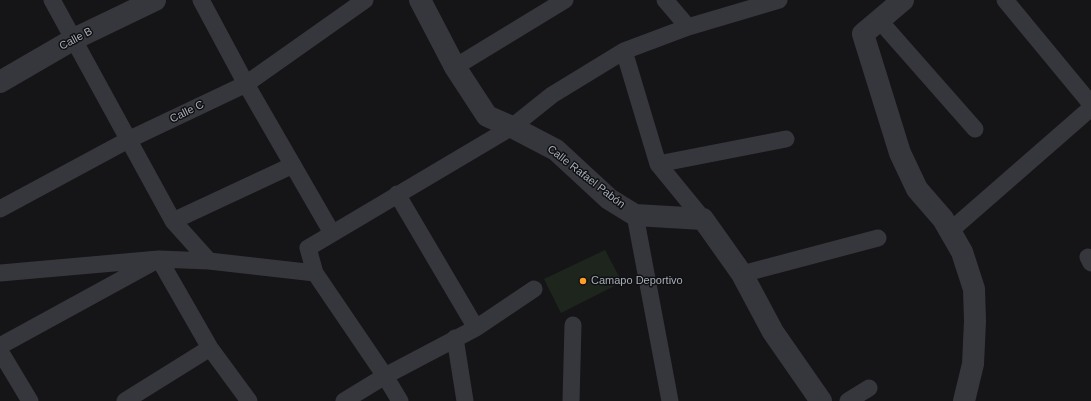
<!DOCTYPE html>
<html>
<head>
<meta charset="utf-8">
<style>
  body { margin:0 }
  canvas { display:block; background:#151517 }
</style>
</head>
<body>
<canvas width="1091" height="401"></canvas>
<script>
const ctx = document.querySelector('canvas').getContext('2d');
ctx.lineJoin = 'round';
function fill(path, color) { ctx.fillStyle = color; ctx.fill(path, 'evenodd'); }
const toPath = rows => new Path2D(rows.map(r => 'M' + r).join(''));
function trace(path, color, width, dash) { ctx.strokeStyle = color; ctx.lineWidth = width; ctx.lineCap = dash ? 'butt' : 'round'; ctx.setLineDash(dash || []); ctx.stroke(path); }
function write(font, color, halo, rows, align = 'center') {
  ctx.font = font + ' Helvetica,sans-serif'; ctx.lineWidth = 3; ctx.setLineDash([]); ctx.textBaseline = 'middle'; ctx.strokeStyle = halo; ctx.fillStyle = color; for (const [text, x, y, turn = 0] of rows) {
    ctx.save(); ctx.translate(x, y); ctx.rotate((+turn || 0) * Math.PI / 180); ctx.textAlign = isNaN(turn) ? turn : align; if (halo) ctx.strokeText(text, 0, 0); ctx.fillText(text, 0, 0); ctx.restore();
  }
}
fill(toPath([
  [605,250,622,282,561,313,544,279]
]), '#1d251d');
trace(toPath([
  [52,0,173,221,209,261],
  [201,0,246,84,332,233],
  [665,0,688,27],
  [1005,0,1091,104],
  [879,20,975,129],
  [455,67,565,0],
  [658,164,786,139],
  [397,194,476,328],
  [0,209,128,140,246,84,365,0],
  [635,215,670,401],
  [703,219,658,164,624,51,688,27,779,0],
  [173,221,293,165],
  [950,231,1091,108],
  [1088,257,1091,263],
  [0,273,159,259,209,261,315,273,385,376,400,401],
  [315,273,308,248,512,127,552,95,624,51],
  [742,274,878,238],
  [455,338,465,401],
  [0,346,159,259,210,348],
  [0,351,30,401],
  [125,401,210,348,249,401],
  [344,401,385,376,476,328,534,289],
  [571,401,573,325],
  [848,401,869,388]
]), '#36373c', 17);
trace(toPath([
  [420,0,455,67,487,116,512,127,556,150,609,199,635,215,703,219,742,274,773,332,821,401],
  [903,0,863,34,900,153,917,189,943,219,962,252,974,289,975,321,973,364,964,401],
  [0,82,74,39,155,0]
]), '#36373c', 22);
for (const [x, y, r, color] of [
  [583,281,4,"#fc9f28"]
]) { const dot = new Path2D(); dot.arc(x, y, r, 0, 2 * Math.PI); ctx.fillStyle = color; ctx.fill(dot); trace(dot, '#101012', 1.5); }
write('11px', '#a6adb8', '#101012', [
  ["Calle B",76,39,-28],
  ["Calle C",187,112,-26],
  ["Calle Rafael Pabón",586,177,38]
]);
write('11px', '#a6adb8', '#101012', [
  ["Camapo Deportivo",591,281]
], 'left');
</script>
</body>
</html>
